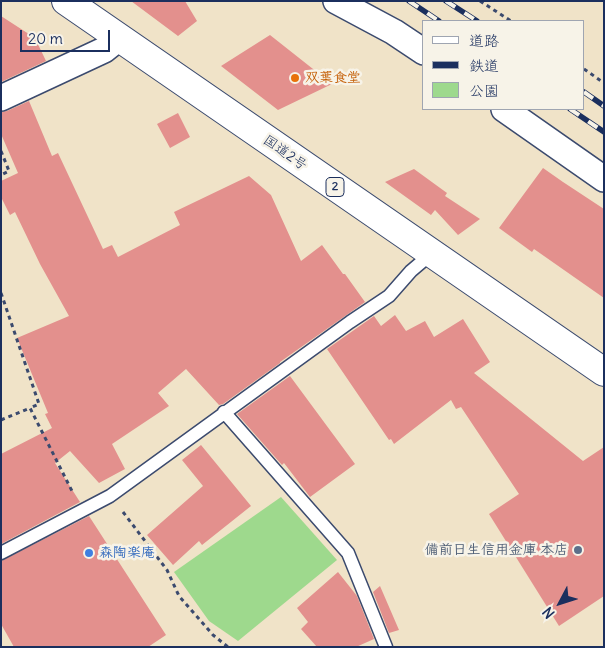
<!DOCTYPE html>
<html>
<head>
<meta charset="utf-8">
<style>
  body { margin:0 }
  #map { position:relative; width:605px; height:648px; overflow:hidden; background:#f0e3c8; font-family:Delius,"Klee One",sans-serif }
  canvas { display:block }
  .frame { position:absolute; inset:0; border:2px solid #1b2f5e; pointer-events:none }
  .legend { position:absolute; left:422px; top:20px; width:162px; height:90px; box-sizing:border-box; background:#f7f3e8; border:1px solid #9fa5b1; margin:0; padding:6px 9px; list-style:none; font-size:15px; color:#1b2f5e }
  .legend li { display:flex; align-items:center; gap:10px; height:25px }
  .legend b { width:25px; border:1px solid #9fa5b1 }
  .north { position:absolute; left:535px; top:578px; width:50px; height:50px; -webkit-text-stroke:4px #f7f3e8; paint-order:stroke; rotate:230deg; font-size:14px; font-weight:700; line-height:20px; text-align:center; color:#1b2f5e }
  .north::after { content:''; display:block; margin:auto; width:18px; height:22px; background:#1b2f5e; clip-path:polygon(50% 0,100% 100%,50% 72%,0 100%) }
  .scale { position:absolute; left:20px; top:30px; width:90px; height:22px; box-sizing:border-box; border:2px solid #1b2f5e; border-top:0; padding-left:6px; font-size:15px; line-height:18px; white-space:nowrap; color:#1b2f5e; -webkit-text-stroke:4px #f7f3e8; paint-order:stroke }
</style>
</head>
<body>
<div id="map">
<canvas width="605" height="648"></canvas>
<div class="frame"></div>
<ul class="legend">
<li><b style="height:6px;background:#fff"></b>道路</li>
<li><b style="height:6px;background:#1b2f5e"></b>鉄道</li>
<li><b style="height:14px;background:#9ed98d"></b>公園</li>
</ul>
<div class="north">N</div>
<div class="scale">20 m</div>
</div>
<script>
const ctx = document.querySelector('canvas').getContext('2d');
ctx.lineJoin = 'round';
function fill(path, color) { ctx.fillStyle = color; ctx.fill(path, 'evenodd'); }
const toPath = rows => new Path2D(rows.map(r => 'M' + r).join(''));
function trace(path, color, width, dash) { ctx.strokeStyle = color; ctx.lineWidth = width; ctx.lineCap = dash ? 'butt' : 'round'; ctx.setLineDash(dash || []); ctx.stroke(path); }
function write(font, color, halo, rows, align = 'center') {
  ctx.font = font + ' Delius,"Klee One",sans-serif'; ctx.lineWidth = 5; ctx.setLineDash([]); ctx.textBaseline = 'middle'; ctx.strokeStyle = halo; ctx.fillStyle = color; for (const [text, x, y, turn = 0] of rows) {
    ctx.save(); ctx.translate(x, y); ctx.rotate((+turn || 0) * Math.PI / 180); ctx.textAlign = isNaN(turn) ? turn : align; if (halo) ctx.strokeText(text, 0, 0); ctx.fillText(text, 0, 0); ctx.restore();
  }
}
fill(toPath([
  [281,497,337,560,238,641,209,621,174,572]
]), '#9ed98d');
fill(toPath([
  [131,1,185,1,197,21,178,36],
  [1,16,35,38,46,61,1,82],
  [270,35,332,84,278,110,221,66],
  [29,101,52,156,58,153,103,249,112,245,118,257,180,225,174,212,249,176,271,195,301,261,322,245,343,274,345,274,365,302,280,362,280,363,223,404,219,405,186,369,158,393,169,406,112,444,125,469,99,483,70,451,55,463,80,502,1,544,1,454,52,428,45,414,48,413,17,338,69,316,40,264,15,212,10,215,1,197,1,181,18,173,1,134,1,112,7,111],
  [178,113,190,137,170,148,157,124],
  [543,168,563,182,604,209,604,298,534,249,532,252,499,228],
  [414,169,447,193,445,196,480,219,458,235,435,210,431,215,385,182],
  [395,315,406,331,425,321,434,337,463,319,490,362,474,373,583,461,604,447,604,596,559,626,489,514,519,494,461,407,456,409,451,400,394,444,391,439,389,440,327,349,374,316,381,326],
  [290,376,355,464,310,497,284,463,282,465,237,414],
  [201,445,251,506,202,545,199,541,173,565,147,535,203,486,182,460],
  [89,516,166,635,148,647,14,647,1,624,1,561],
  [338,572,357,596,374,639,356,647,317,647,301,629,308,622,297,608],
  [380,586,399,630,389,633,373,592]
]), '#e3908d');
const service = toPath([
  [224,412,348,553,386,647],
  [1,553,110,496,350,322,389,296,411,271,431,254]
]);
const minor = toPath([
  [336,1,394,32,424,52],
  [1,98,104,50,119,38],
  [504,109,604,179]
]);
const trunk = toPath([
  [66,1,604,372]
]);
trace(service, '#3b4a6e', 15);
trace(minor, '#3b4a6e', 28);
trace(trunk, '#3b4a6e', 30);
trace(toPath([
  [480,1,511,21],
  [584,69,604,83],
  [1,151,9,171,1,175],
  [1,293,39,404,30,408],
  [1,420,30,408,72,491],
  [123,512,167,570,179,596,213,635,228,647]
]), '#3b4a6e', 3, [4, 4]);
trace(service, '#fff', 12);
trace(minor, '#fff', 25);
trace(trunk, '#fff', 28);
const rail = toPath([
  [409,1,439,21],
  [446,1,477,21],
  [584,92,604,106],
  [570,109,604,132]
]);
trace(rail, '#1b2f5e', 5.5);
trace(rail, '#f7f3e8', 4, [11]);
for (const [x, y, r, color] of [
  [295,78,5,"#e8710a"],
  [578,550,5,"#5c6f8a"],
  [89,553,5,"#3f7fe0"]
]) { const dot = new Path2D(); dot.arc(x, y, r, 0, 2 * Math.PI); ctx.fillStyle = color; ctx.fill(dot); trace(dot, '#f7f3e8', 2); }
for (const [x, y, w] of [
  [335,187,18]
]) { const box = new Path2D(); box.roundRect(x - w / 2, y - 9.5, w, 19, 4); ctx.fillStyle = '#f7f3e8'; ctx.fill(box); trace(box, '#1b2f5e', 1); }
write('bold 12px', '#1b2f5e', null, [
  ["2",335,187]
]);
write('bold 14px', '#c56008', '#f7f3e8', [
  ["双葉食堂",305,78]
], 'left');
write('14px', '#1b2f5e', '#f7f3e8', [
  ["国道2号",285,153,35]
]);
write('bold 14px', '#4e5e75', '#f7f3e8', [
  ["備前日生信用金庫 本店",568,550]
], 'right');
write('bold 14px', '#366cbe', '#f7f3e8', [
  ["森陶楽庵",99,553]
], 'left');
</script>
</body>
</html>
